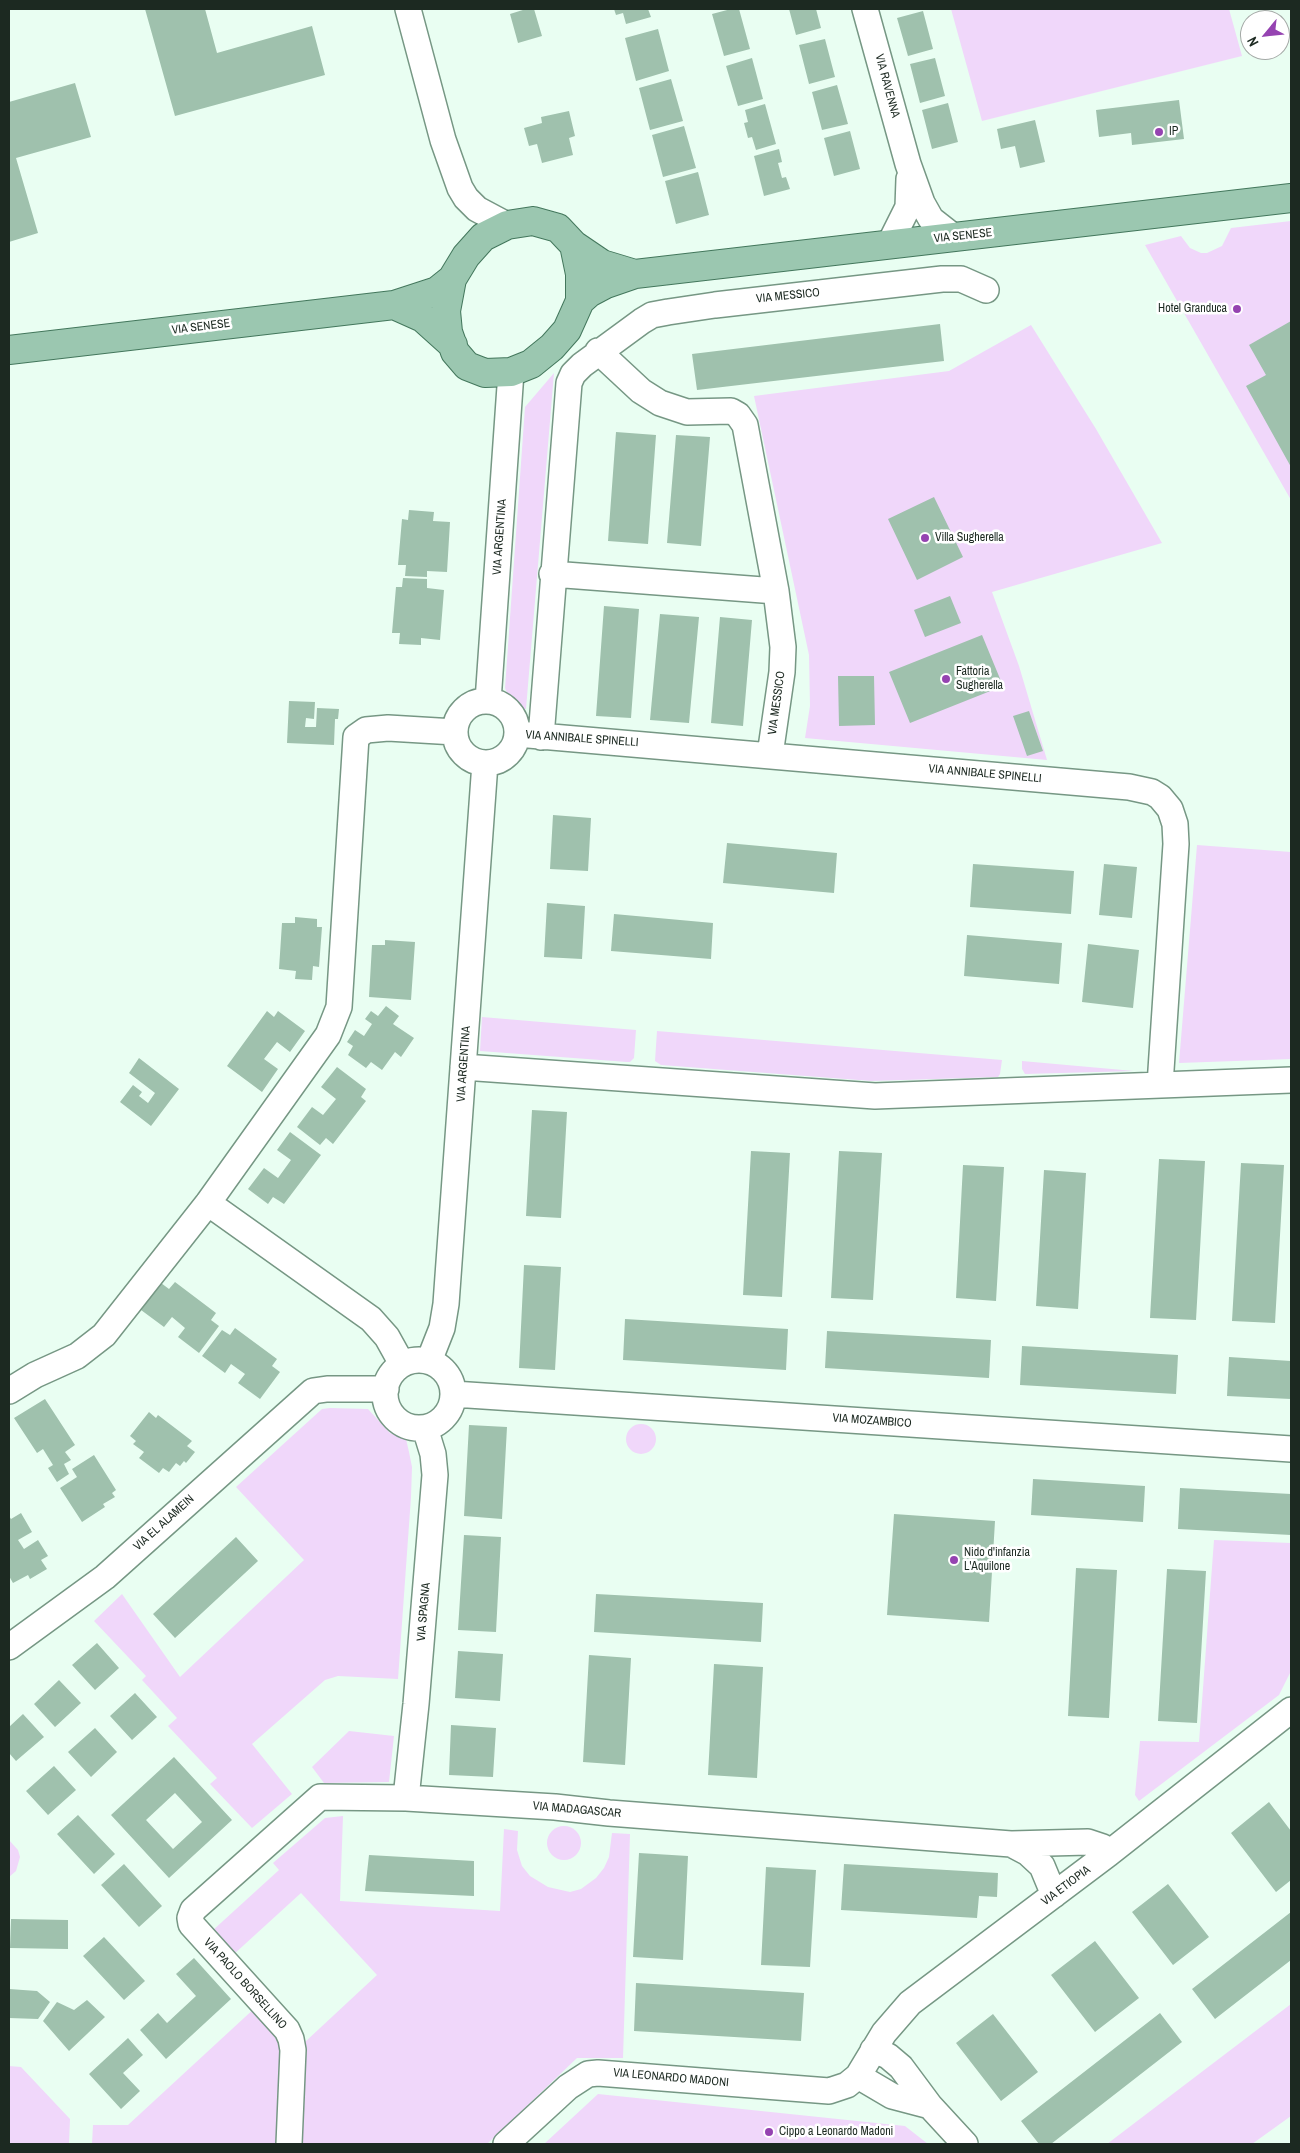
<!DOCTYPE html>
<html>
<head>
<meta charset="utf-8">
<style>
  body { margin:0 }
  #map { position:relative; width:1300px; height:2153px; overflow:hidden; background:#e9fef2; font-family:"Archivo Narrow",sans-serif }
  canvas { display:block }
  .frame { position:absolute; inset:0; border:10px solid #1c2921; pointer-events:none }
  .north { position:absolute; left:1240px; top:10px; width:50px; height:50px; box-sizing:border-box; background:#fff; border:1px solid #a4a9a6; border-radius:50%; rotate:242deg; font-size:14px; font-weight:700; line-height:20px; text-align:center; color:#1c2921 }
  .north::after { content:''; display:block; margin:auto; width:18px; height:22px; background:#9543b1; clip-path:polygon(50% 0,100% 100%,50% 72%,0 100%) }
</style>
</head>
<body>
<div id="map">
<canvas width="1300" height="2153"></canvas>
<div class="frame"></div>
<div class="north">N</div>
</div>
<script>
const ctx = document.querySelector('canvas').getContext('2d');
ctx.lineJoin = 'round';
function fill(path, color) { ctx.fillStyle = color; ctx.fill(path, 'evenodd'); }
const toPath = rows => new Path2D(rows.map(r => 'M' + r).join(''));
function trace(path, color, width, dash) { ctx.strokeStyle = color; ctx.lineWidth = width; ctx.lineCap = dash ? 'butt' : 'round'; ctx.setLineDash(dash || []); ctx.stroke(path); }
function write(font, color, halo, rows, align = 'center') {
  ctx.font = font + ' "Archivo Narrow",sans-serif'; ctx.lineWidth = 5; ctx.setLineDash([]); ctx.textBaseline = 'middle'; ctx.strokeStyle = halo; ctx.fillStyle = color; for (const [text, x, y, turn = 0] of rows) {
    ctx.save(); ctx.translate(x, y); ctx.rotate((+turn || 0) * Math.PI / 180); ctx.textAlign = isNaN(turn) ? turn : align; if (halo) ctx.strokeText(text, 0, 0); ctx.fillText(text, 0, 0); ctx.restore();
  }
}
fill(toPath([
  [951,9,1229,9,1242,56,982,121],
  [1291,221,1291,500,1145,245,1181,236,1190,248,1201,253,1207,253,1222,246,1231,228],
  [1031,325,1096,429,1162,543,992,592,1019,666,1047,760,805,738,810,706,809,655,754,396,949,371],
  [554,373,526,709,522,709,507,693,505,688,525,407],
  [1197,845,1291,852,1291,1059,1179,1063],
  [482,1017,636,1030,634,1058,630,1062,627,1062,480,1051],
  [657,1031,1002,1060,1000,1074,998,1077,872,1081,661,1065,655,1061],
  [1022,1061,1134,1071,1025,1074,1022,1069],
  [330,1408,368,1409,390,1433,406,1439,409,1452,412,1467,411,1497,398,1679,338,1676,325,1680,252,1744,292,1794,252,1828,210,1784,217,1778,168,1726,177,1718,142,1680,146,1676,94,1621,122,1594,180,1677,304,1560,236,1487,322,1409],
  '626 1439a15 15 0 1 1 30 0a15 15 0 1 1-30 0Z',
  [1214,1540,1291,1543,1291,1671,1279,1695,1139,1801,1135,1795,1140,1741,1199,1742],
  [349,1731,394,1736,389,1782,324,1783,312,1767],
  [343,1816,340,1901,500,1911,504,1829,518,1831,517,1850,522,1866,530,1876,548,1887,570,1892,581,1889,596,1878,604,1868,609,1857,612,1833,630,1834,623,2058,577,2058,487,2144,301,2144,305,2042,377,1975,301,1893,233,1955,212,1931,279,1870,273,1863,325,1818],
  '547 1843a17 17 0 1 1 34 0a17 17 0 1 1-34 0Z',
  [9,1840,18,1850,20,1857,16,1871,9,1877],
  [1291,2004,1291,2116,1252,2144,1107,2144],
  [257,2006,288,2040,283,2144,92,2144,93,2125,128,2125],
  [9,2066,21,2067,70,2119,69,2144,9,2144],
  [598,2094,905,2126,928,2144,544,2144]
]), '#f0d7fa');
fill(toPath([
  [145,9,205,9,217,53,312,26,325,75,175,116],
  [526,9,534,9,542,36,518,43,510,14],
  [614,9,648,9,651,17,626,24,623,13,616,15],
  [731,9,739,9,750,49,724,56,712,14],
  [789,9,816,9,821,28,796,35],
  [923,11,933,49,908,56,897,18],
  [658,29,669,71,636,81,625,38],
  [825,39,835,77,809,84,799,45],
  [752,58,763,99,738,106,726,66],
  [935,58,945,96,920,103,910,64],
  [671,79,683,121,650,130,639,88],
  [75,83,91,137,16,158,38,233,9,242,9,102],
  [837,85,848,124,822,130,812,92],
  [1179,100,1184,139,1132,145,1131,133,1099,137,1096,110],
  [948,103,958,142,932,149,922,110],
  [765,104,776,144,756,150,752,137,748,138,744,123,748,122,745,110],
  [569,111,575,136,569,138,573,155,542,163,537,144,529,146,524,128,542,123,541,117],
  [1035,120,1045,162,1020,168,1015,146,1001,149,997,129],
  [684,126,696,168,663,177,652,135],
  [850,131,860,169,834,176,824,138],
  [779,149,782,162,778,163,782,178,786,177,790,189,764,196,754,156],
  [698,172,709,215,676,224,665,181],
  [1291,321,1291,467,1246,386,1266,375,1249,345],
  [940,324,944,361,697,390,692,354],
  [616,432,656,435,648,544,608,541],
  [676,435,710,437,701,546,667,543],
  [934,497,963,557,917,580,888,519],
  [409,510,434,512,433,521,450,522,447,572,427,571,427,577,405,576,406,565,398,565,402,519,408,520],
  [403,578,427,579,427,588,444,590,440,640,421,638,421,645,399,644,400,633,392,633,396,587,402,587],
  [950,596,961,623,925,637,914,610],
  [604,606,639,609,631,718,596,716],
  [660,614,699,617,689,723,650,720],
  [720,617,752,620,743,726,711,723],
  [982,635,1003,686,910,723,889,672],
  [838,676,874,676,875,725,839,726],
  [289,701,315,702,314,719,306,718,305,727,316,727,317,708,339,709,338,719,335,719,334,745,287,743],
  [1029,711,1043,751,1027,756,1013,716],
  [553,815,591,818,588,871,550,869],
  [727,843,837,853,834,893,723,883],
  [973,864,1074,871,1071,914,970,907],
  [1104,864,1137,867,1132,918,1099,915],
  [547,903,585,906,582,959,544,957],
  [614,914,713,923,711,959,611,951],
  [295,917,317,919,317,927,322,927,319,967,313,966,312,980,295,979,296,971,279,969,282,923,295,923],
  [967,935,1062,943,1059,984,964,976],
  [385,940,415,942,411,1000,369,997,372,945,385,945],
  [1088,944,1139,950,1133,1008,1082,1002],
  [386,1006,399,1016,393,1024,414,1038,401,1057,395,1052,382,1070,371,1062,366,1068,348,1055,353,1046,347,1042,355,1030,364,1036,372,1024,365,1019,371,1011,378,1016],
  [267,1011,274,1017,278,1011,305,1031,290,1052,277,1042,264,1059,278,1069,262,1092,227,1066],
  [139,1058,179,1089,151,1126,120,1102,133,1085,142,1092,139,1096,148,1103,155,1093,129,1073],
  [337,1067,366,1089,361,1097,366,1101,333,1144,326,1138,320,1145,297,1127,312,1107,323,1115,336,1099,321,1087],
  [532,1110,567,1112,561,1218,526,1216],
  [290,1132,321,1155,284,1204,273,1197,268,1204,248,1189,264,1168,278,1178,291,1160,277,1150],
  [751,1151,790,1153,782,1297,743,1295],
  [839,1151,882,1153,873,1300,831,1298],
  [1159,1159,1205,1161,1196,1320,1150,1318],
  [1241,1163,1284,1165,1275,1323,1232,1321],
  [963,1165,1004,1167,996,1301,956,1298],
  [1044,1170,1086,1173,1078,1309,1036,1306],
  [524,1265,561,1267,555,1370,519,1368],
  [175,1282,216,1313,211,1320,219,1326,199,1353,178,1337,185,1328,172,1317,164,1327,141,1310,161,1283,169,1289],
  [625,1319,788,1329,786,1370,623,1360],
  [235,1328,277,1359,272,1366,280,1372,260,1399,238,1383,245,1374,231,1364,225,1373,202,1356,222,1330,230,1335],
  [827,1331,991,1340,989,1378,825,1368],
  [1022,1346,1178,1355,1176,1394,1020,1385],
  [1229,1357,1291,1361,1291,1399,1227,1396],
  [45,1399,75,1445,65,1452,71,1460,64,1464,69,1474,57,1482,48,1468,53,1465,43,1449,37,1453,14,1418],
  [149,1412,156,1418,158,1415,192,1441,187,1446,195,1452,186,1463,184,1461,180,1466,176,1463,169,1472,163,1468,159,1473,139,1458,144,1452,133,1444,136,1441,130,1436],
  [469,1425,507,1427,502,1519,464,1516],
  [94,1455,116,1490,112,1493,115,1497,103,1504,105,1507,82,1522,60,1488,77,1477,72,1469],
  [1033,1479,1145,1486,1143,1522,1031,1515],
  [1180,1488,1291,1494,1291,1535,1178,1529],
  [21,1513,32,1532,18,1540,24,1549,38,1540,48,1556,41,1560,47,1569,30,1579,28,1575,13,1583,9,1576,9,1516,11,1519],
  [894,1514,995,1521,989,1622,887,1615],
  [464,1535,501,1537,496,1632,458,1630],
  [236,1537,258,1561,175,1638,153,1614],
  [1076,1568,1117,1570,1109,1718,1068,1716],
  [1167,1569,1206,1571,1197,1723,1158,1721],
  [596,1594,763,1603,761,1642,594,1632],
  [97,1643,119,1668,95,1690,72,1665],
  [458,1651,503,1654,500,1701,455,1698],
  [589,1655,631,1658,625,1765,583,1762],
  [714,1664,763,1667,757,1778,708,1775],
  [59,1680,81,1703,55,1727,34,1704],
  [135,1693,157,1717,132,1740,110,1716],
  [23,1714,44,1737,16,1761,9,1753,9,1727],
  [451,1725,496,1728,493,1777,449,1775],
  [95,1728,117,1752,91,1777,68,1752],
  [174,1757,232,1820,169,1878,111,1815],
  [175,1793,202,1822,173,1849,146,1820],
  [54,1766,76,1790,48,1815,26,1791],
  [1269,1802,1291,1831,1291,1880,1276,1892,1231,1833],
  [78,1815,115,1854,94,1874,57,1834],
  [639,1853,688,1856,683,1960,633,1957],
  [369,1855,474,1861,474,1896,365,1891],
  [124,1864,162,1906,139,1927,101,1885],
  [844,1864,998,1873,997,1897,979,1896,977,1918,841,1910],
  [766,1867,816,1870,810,1967,761,1965],
  [1168,1884,1209,1937,1173,1965,1132,1912],
  [1291,1912,1291,1960,1215,2019,1192,1989],
  [11,1919,68,1920,68,1949,10,1948],
  [104,1937,145,1981,124,2000,83,1956],
  [1095,1941,1139,1998,1095,2032,1051,1975],
  [194,1958,231,1999,166,2059,140,2030,158,2013,167,2023,196,1996,176,1974],
  [636,1983,804,1993,801,2041,634,2031],
  [9,1989,37,1991,50,2002,38,2019,9,2018],
  [87,2000,105,2017,69,2051,43,2021,57,2002,74,2010],
  [1160,2013,1182,2042,1051,2144,1039,2144,1021,2121],
  [993,2014,1038,2072,1001,2101,956,2043],
  [128,2038,143,2055,123,2073,140,2091,121,2109,89,2074]
]), '#9fc1ad');
const minor = toPath([
  [408,9,443,140,460,188,466,198,477,209,507,225],
  [865,9,908,164,922,203,931,219,954,237],
  [889,245,908,207,909,179],
  [598,351,641,391,660,403,687,412,731,411,738,415,745,425,776,591,783,647,782,672,770,755],
  [552,574,776,591],
  [488,701,511,372],
  '455 732a31 31 0 1 1 62 0a31 31 0 1 1-62 0Z',
  [517,734,1129,787,1152,792,1160,797,1170,809,1175,824,1176,844,1160,1085],
  [541,737,569,383,573,374,582,365,642,321,652,315,668,312,715,305,942,279,961,279,986,290],
  [463,1067,875,1096,1291,1080],
  [208,1203,371,1319,387,1337,402,1364],
  '385 1394a34 34 0 1 1 68 0a34 34 0 1 1-68 0Z',
  [429,1361,442,1328,446,1304,485,763],
  [9,1391,35,1375,77,1356,104,1335,208,1203,328,1035,339,1007,356,737,366,730,388,728,455,732],
  [453,1394,1291,1449],
  [9,1647,105,1577,313,1391,327,1389,386,1389],
  [406,1798,416,1704,435,1475,433,1454,425,1428],
  [1011,1844,1028,1853,1042,1866,1054,1895],
  [873,2050,888,2056,901,2067,930,2106,965,2144],
  [858,2076,892,2096,930,2106],
  [289,2144,293,2050,291,2039,287,2030,191,1924,190,1918,193,1910,320,1797,406,1798,555,1807,609,1813,1011,1844,1088,1842,1103,1847,1108,1854],
  [506,2144,568,2087,588,2074,598,2073,829,2091,847,2085,858,2076,884,2033,910,2003,1108,1854,1291,1710]
]);
const major = toPath([
  [533,221,558,228,574,245,580,274,580,301,567,330,552,347,531,364,511,372,485,373,467,366,455,352,448,332,446,311,452,279,466,256,483,237,507,225,533,221],
  [574,245,602,264,635,274],
  [580,301,589,293,606,284,635,274,1291,198],
  [394,305,423,318,453,345],
  [9,350,394,305,437,291,452,279]
]);
trace(minor, '#769784', 28);
trace(major, '#43775c', 30);
trace(minor, '#fff', 25);
trace(major, '#9bc7b0', 28);
for (const [x, y, r, color] of [
  [1159,132,5,"#9543b1"],
  [1237,309,5,"#9543b1"],
  [925,538,5,"#9543b1"],
  [946,679,5,"#9543b1"],
  [954,1560,5,"#9543b1"],
  [769,2132,5,"#9543b1"]
]) { const dot = new Path2D(); dot.arc(x, y, r, 0, 2 * Math.PI); ctx.fillStyle = color; ctx.fill(dot); trace(dot, '#fff', 2); }
write('12px', '#1c2921', '#fff', [
  ["VIA RAVENNA",887,86,75],
  ["VIA SENESE",963,236,-6],
  ["VIA MESSICO",788,296,-6],
  ["VIA SENESE",201,327,-7],
  ["VIA ARGENTINA",500,537,-86],
  ["VIA MESSICO",777,703,-82],
  ["VIA ANNIBALE SPINELLI",582,739,4],
  ["VIA ANNIBALE SPINELLI",985,774,5],
  ["VIA ARGENTINA",464,1064,-86],
  ["VIA MOZAMBICO",872,1421,4],
  ["VIA EL ALAMEIN",164,1523,-42],
  ["VIA SPAGNA",424,1612,-85],
  ["VIA MADAGASCAR",577,1810,5],
  ["VIA ETIOPIA",1066,1886,-37],
  ["VIA PAOLO BORSELLINO",245,1984,48],
  ["VIA LEONARDO MADONI",671,2078,5]
]);
write('12px', '#1c2921', '#fff', [
  ["IP",1169,132],
  ["Hotel Granduca",1227,309,"right"],
  ["Villa Sugherella",935,538],
  ["Fattoria",956,672],
  ["Sugherella",956,686],
  ["Nido d'infanzia",964,1553],
  ["L'Aquilone",964,1567],
  ["Cippo a Leonardo Madoni",779,2132]
], 'left');
</script>
</body>
</html>
